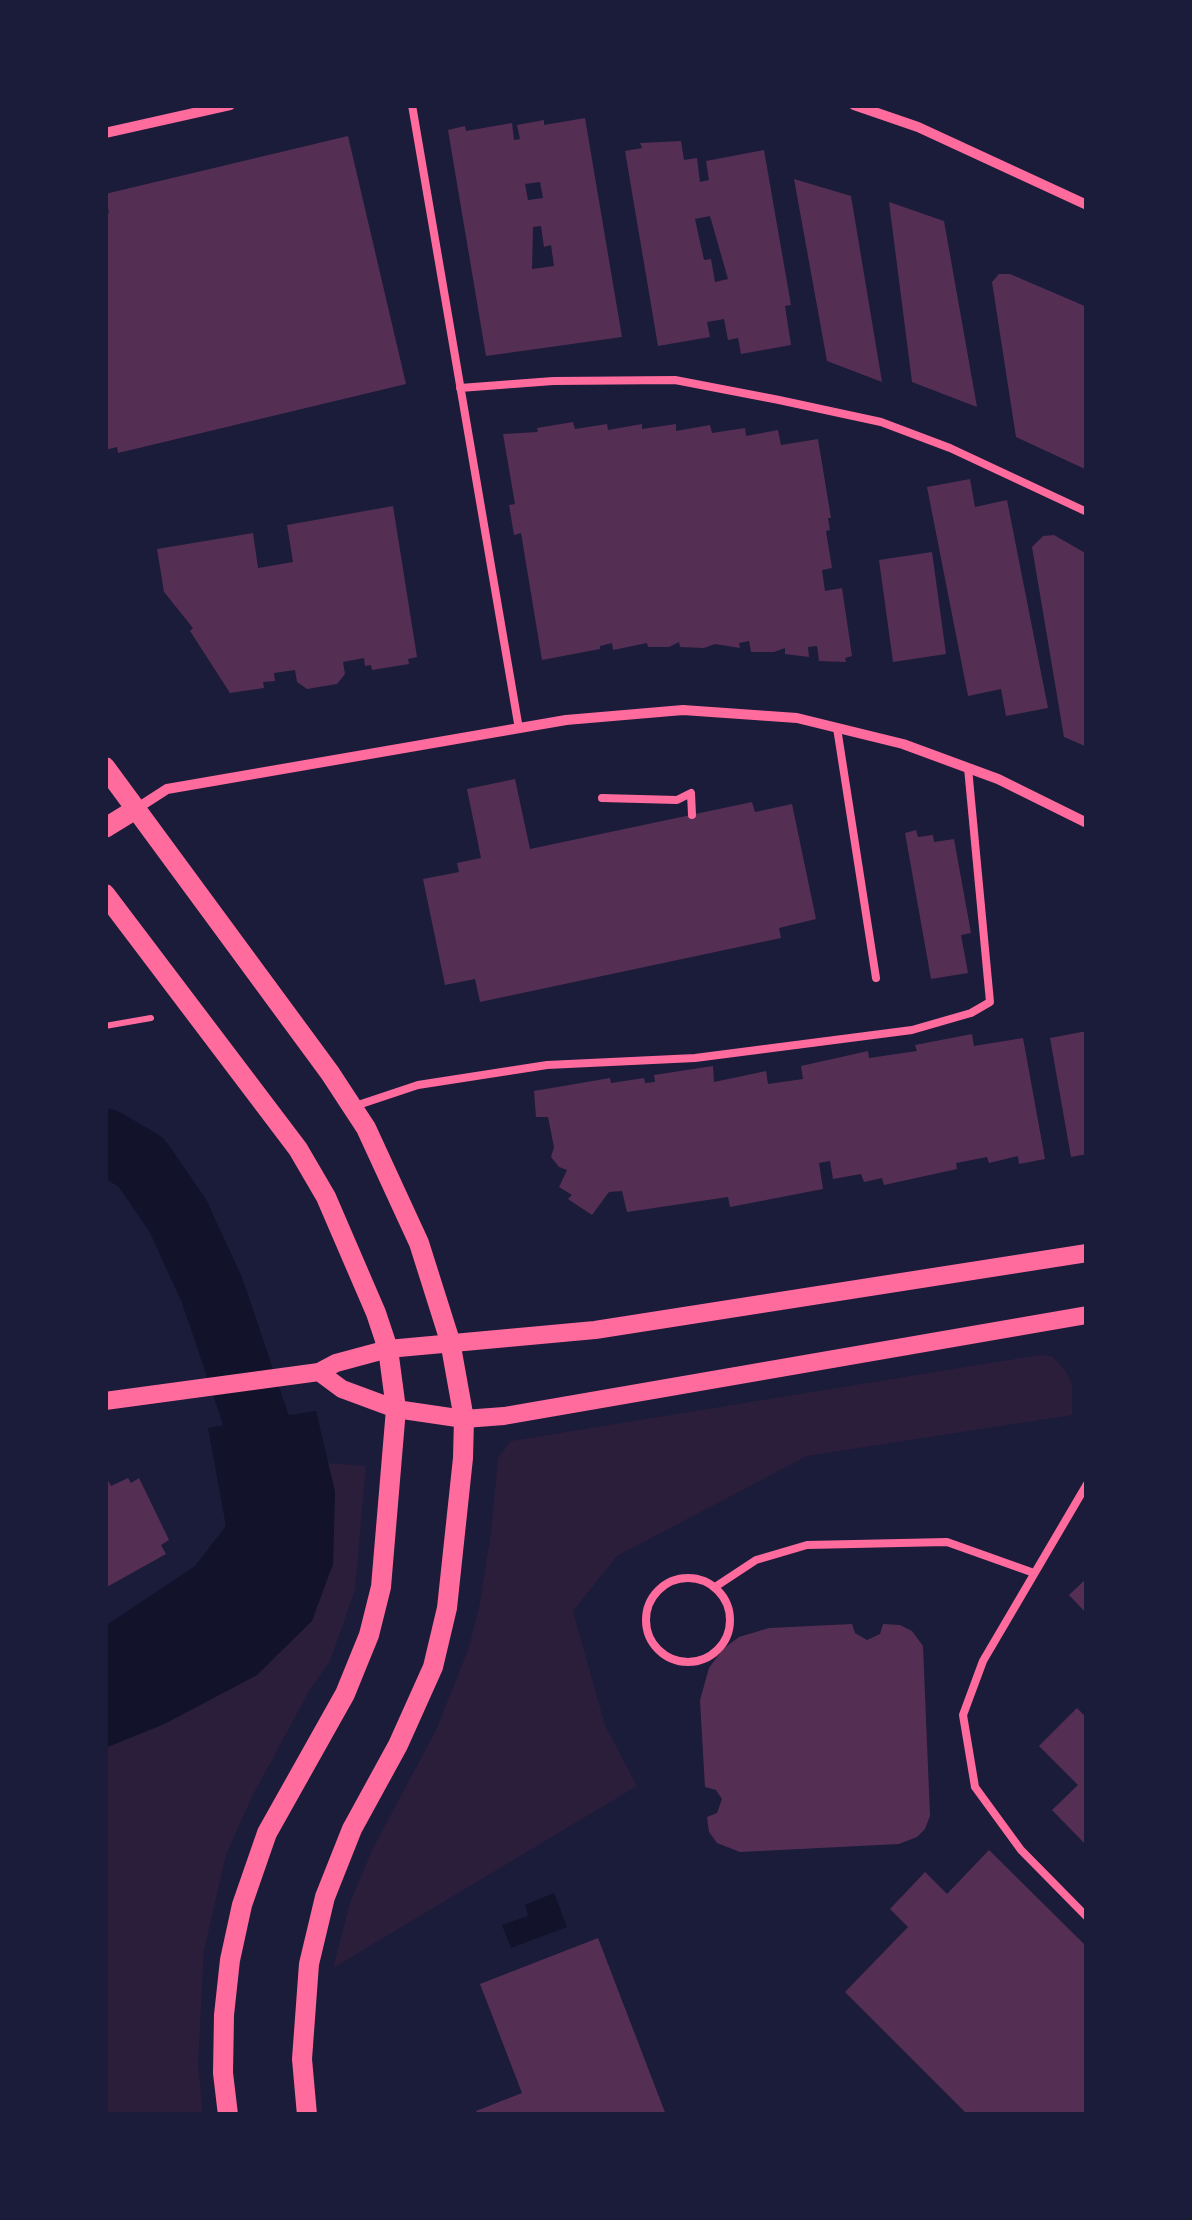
<!DOCTYPE html>
<html>
<head>
<meta charset="utf-8">
<style>
  body { margin:0 }
  #map { position:relative; width:1192px; height:2220px; overflow:hidden; background:#1b1b3a; font-family:"Open Sans",sans-serif }
  canvas { display:block }
  .frame { position:absolute; inset:0; border:108px solid #1b1b3a; pointer-events:none }
</style>
</head>
<body>
<div id="map">
<canvas width="1192" height="2220"></canvas>
<div class="frame"></div>
</div>
<script>
const ctx = document.querySelector('canvas').getContext('2d');
ctx.lineJoin = 'round';
function fill(path, color) { ctx.fillStyle = color; ctx.fill(path, 'evenodd'); }
const toPath = rows => new Path2D(rows.map(r => 'M' + r).join(''));
function trace(path, color, width, dash) { ctx.strokeStyle = color; ctx.lineWidth = width; ctx.lineCap = dash ? 'butt' : 'round'; ctx.setLineDash(dash || []); ctx.stroke(path); }
fill(toPath([
  [1039,1355,1052,1356,1065,1370,1072,1383,1072,1415,807,1456,617,1556,573,1611,605,1725,637,1786,333,1968,350,1903,373,1848,436,1730,468,1650,479,1608,491,1533,498,1458,511,1441],
  [328,1463,366,1466,355,1590,330,1661,309,1691,252,1797,226,1855,204,1951,198,2063,203,2115,105,2115,105,1748,164,1724,257,1675,335,1492]
]), '#2a1e3b');
fill(toPath([
  [316,1411,335,1492,333,1564,312,1621,257,1675,164,1724,105,1748,105,1626,195,1566,226,1526,208,1428],
  [554,1893,567,1927,511,1948,502,1925,528,1916,525,1905]
]), '#12122b');
trace(toPath([
  [105,1141,141,1162,178,1216,212,1290,265,1447,264,1507]
]), '#12122b', 65);
fill(toPath([
  [585,118,622,337,486,356,448,130,465,126,466,131,512,123,514,140,520,139,517,125,544,120,544,125],
  [540,182,543,198,528,200,525,184],
  [541,226,544,247,551,245,554,266,532,269,533,227],
  [348,136,406,384,118,453,117,447,105,450,105,214,109,213,105,194],
  [681,141,684,160,697,158,700,182,709,180,706,161,764,150,791,305,785,306,791,345,741,354,738,338,728,340,724,319,707,322,710,337,658,346,625,151,642,148,640,143],
  [710,216,728,279,715,282,711,259,704,260,695,219],
  [794,179,851,196,882,382,827,361],
  [889,202,944,221,977,407,912,382],
  [999,274,1010,274,1087,307,1087,470,1016,437,992,282],
  [573,422,575,429,607,424,608,430,642,424,642,429,676,424,676,431,710,425,712,433,745,428,746,436,778,430,781,445,818,439,831,518,828,518,830,530,826,531,832,568,822,570,825,591,842,588,852,656,845,658,846,662,819,661,817,646,808,647,809,657,785,654,785,648,774,652,751,652,749,641,739,643,740,648,715,644,704,648,680,647,679,642,669,647,648,647,647,643,613,650,612,643,600,646,600,649,542,660,521,533,514,535,509,505,515,504,503,434,538,432,537,428],
  [970,479,975,507,1007,500,1048,708,1006,716,1001,689,968,696,927,487],
  [393,506,417,657,408,659,409,664,372,670,371,665,365,666,364,658,343,662,345,674,337,684,307,689,297,682,295,670,274,673,275,681,263,682,264,688,230,693,190,631,193,628,164,592,157,549,253,533,258,568,293,562,287,525],
  [1054,535,1087,554,1087,747,1064,737,1032,547,1043,536],
  [932,552,946,654,893,662,879,560],
  [515,779,530,849,752,802,755,812,792,804,816,919,779,928,781,938,480,1002,475,979,445,985,423,879,459,872,457,863,481,858,467,789],
  [916,830,918,837,933,835,934,842,954,839,971,933,961,935,968,973,931,979,905,833],
  [1087,1031,1087,1154,1071,1157,1050,1038],
  [972,1034,974,1046,1023,1038,1045,1159,1019,1164,1018,1156,989,1163,987,1157,956,1163,957,1169,884,1185,882,1178,864,1182,861,1174,833,1179,830,1161,819,1163,823,1189,730,1207,728,1197,627,1212,622,1191,609,1192,592,1215,568,1199,572,1195,559,1187,567,1170,559,1167,551,1157,554,1147,548,1117,536,1117,534,1091,610,1078,611,1083,644,1078,645,1083,655,1082,654,1075,713,1066,714,1082,766,1071,768,1084,803,1079,801,1066,868,1051,869,1058,917,1051,915,1045],
  [105,1475,111,1486,128,1478,131,1483,139,1478,169,1540,161,1545,166,1554,105,1588],
  [1087,1578,1087,1614,1069,1595],
  [852,1624,855,1633,867,1640,880,1634,883,1624,900,1625,912,1631,923,1646,930,1816,925,1829,917,1837,899,1844,740,1852,717,1843,709,1832,707,1817,717,1813,722,1799,716,1790,705,1787,700,1700,709,1668,723,1649,739,1637,769,1628],
  [1077,1708,1087,1718,1087,1846,1052,1810,1078,1785,1039,1746],
  [989,1850,1087,1947,1087,2115,968,2115,845,1992,908,1927,890,1909,925,1872,947,1894],
  [598,1938,666,2115,478,2115,476,2111,522,2093,480,1984]
]), '#542f53');
trace(toPath([
  [105,1026,151,1018]
]), '#ff6b9d', 6);
trace(toPath([
  [412,105,519,729],
  [460,388,553,381,675,380,779,400,881,422,950,448,1087,512],
  [837,728,876,978],
  [602,798,677,800,691,793,692,815],
  [352,1107,418,1085,547,1065,695,1058,912,1030,971,1013,990,1002,968,768],
  [1087,1484,983,1661,963,1715,975,1787,1021,1850,1087,1917],
  '646 1620a42 42 0 1 1 84 0a42 42 0 1 1-84 0Z',
  [715,1587,756,1560,807,1545,947,1542,1034,1573]
]), '#ff6b9d', 8);
trace(toPath([
  [854,105,918,127,1087,205],
  [105,133,230,105],
  [136,809,167,789,566,720,683,710,797,718,903,744,998,779,1087,823]
]), '#ff6b9d', 10);
trace(toPath([
  [319,1372,342,1389,396,1409,464,1419,504,1416,1087,1315],
  [105,1401,319,1372,336,1363,388,1349,595,1330,1087,1253]
]), '#ff6b9d', 18);
trace(toPath([
  [105,767,330,1073,366,1128,419,1243,450,1341,464,1419,463,1458,447,1608,433,1667,398,1745,352,1829,325,1897,309,1964,302,2059,307,2115],
  [105,828,136,809],
  [105,894,298,1149,326,1197,376,1313,388,1349,396,1409,381,1587,369,1635,345,1694,267,1833,242,1905,230,1960,224,2015,223,2073,228,2115]
]), '#ff6b9d', 20);
</script>
</body>
</html>
